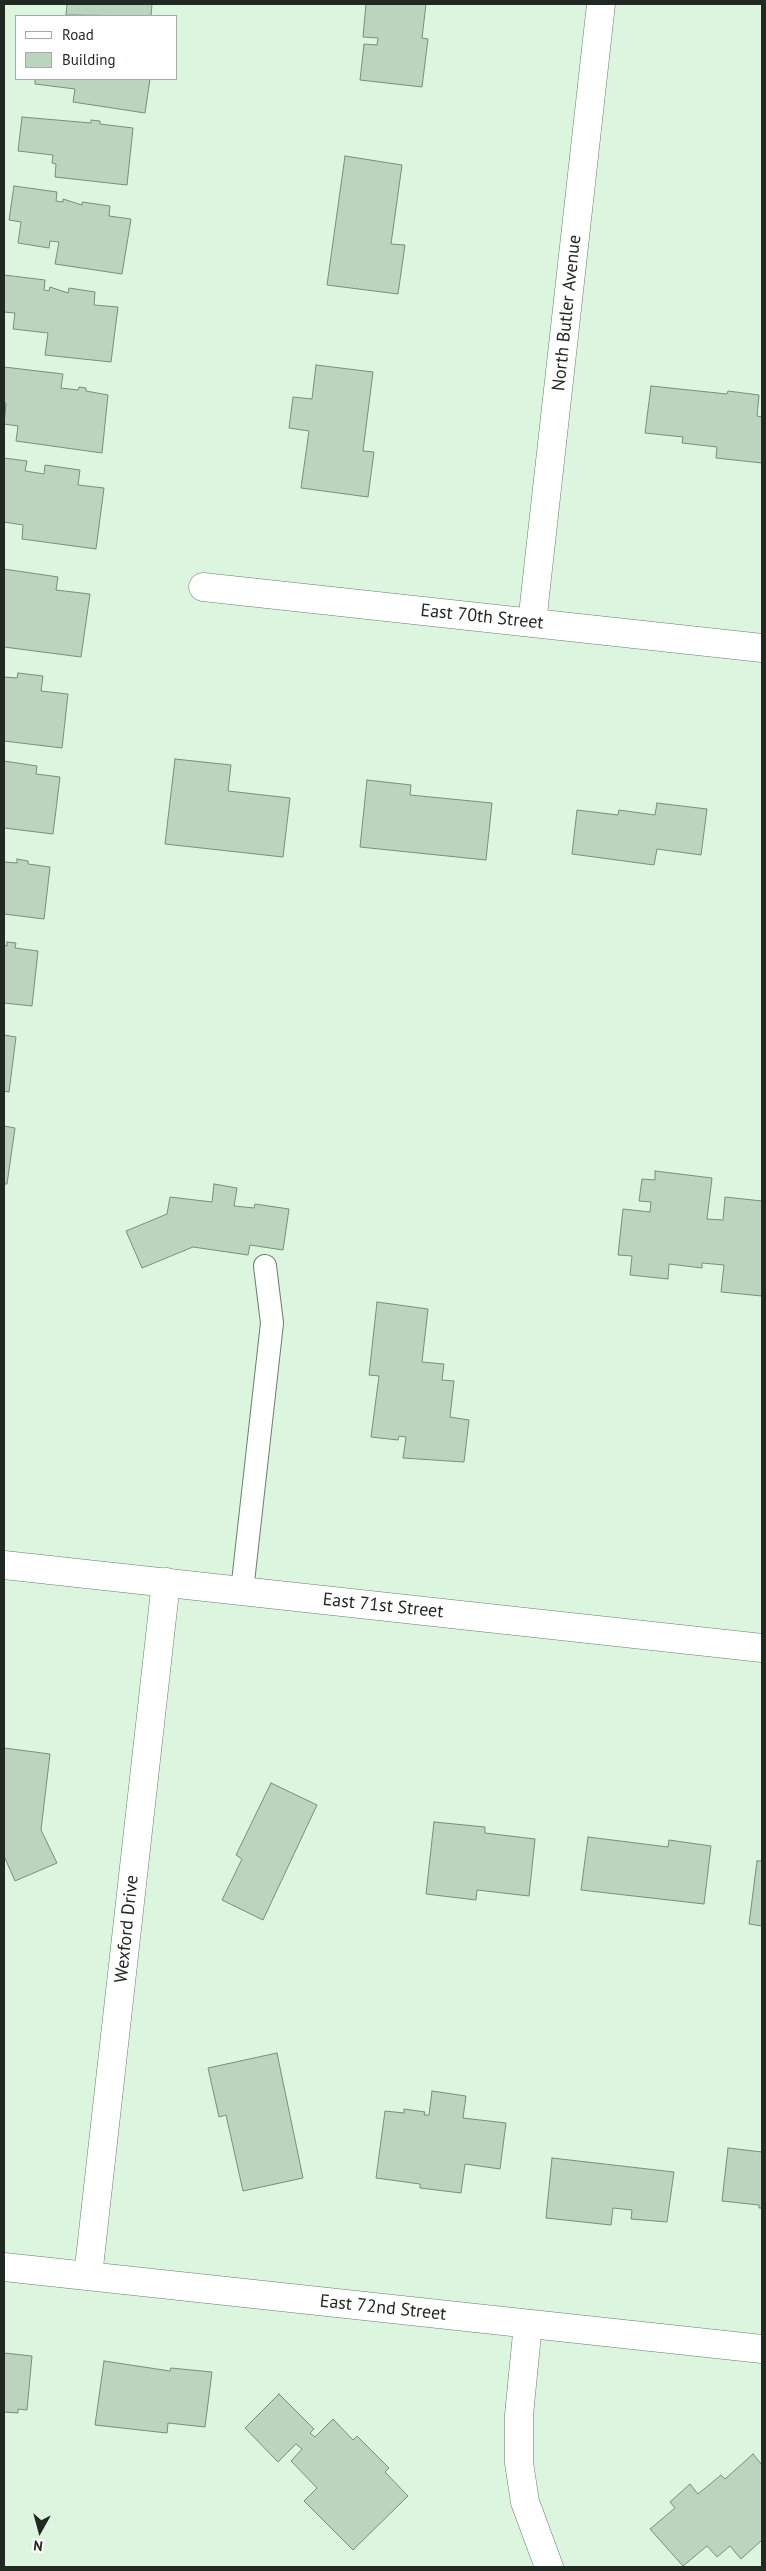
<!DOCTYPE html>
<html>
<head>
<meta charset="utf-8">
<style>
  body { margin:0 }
  #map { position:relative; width:766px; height:2571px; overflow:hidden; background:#dbf5de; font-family:"PT Sans",sans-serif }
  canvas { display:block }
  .frame { position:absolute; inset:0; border:5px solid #212a22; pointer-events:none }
  .legend { position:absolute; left:15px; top:15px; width:162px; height:65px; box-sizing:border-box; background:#fff; border:1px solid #a6aaa7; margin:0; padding:6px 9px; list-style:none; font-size:15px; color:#212a22 }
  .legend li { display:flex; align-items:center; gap:10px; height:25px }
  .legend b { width:25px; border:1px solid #a6aaa7 }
  .north { position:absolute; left:15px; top:2506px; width:50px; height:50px; -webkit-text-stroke:4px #fff; paint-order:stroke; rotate:187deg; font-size:14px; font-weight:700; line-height:20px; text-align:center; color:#212a22 }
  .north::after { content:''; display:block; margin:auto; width:18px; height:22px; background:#212a22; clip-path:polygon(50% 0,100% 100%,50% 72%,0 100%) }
</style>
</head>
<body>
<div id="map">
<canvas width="766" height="2571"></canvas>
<div class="frame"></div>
<ul class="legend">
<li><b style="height:6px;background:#fff"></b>Road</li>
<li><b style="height:14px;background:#bad4bd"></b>Building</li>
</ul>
<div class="north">N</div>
</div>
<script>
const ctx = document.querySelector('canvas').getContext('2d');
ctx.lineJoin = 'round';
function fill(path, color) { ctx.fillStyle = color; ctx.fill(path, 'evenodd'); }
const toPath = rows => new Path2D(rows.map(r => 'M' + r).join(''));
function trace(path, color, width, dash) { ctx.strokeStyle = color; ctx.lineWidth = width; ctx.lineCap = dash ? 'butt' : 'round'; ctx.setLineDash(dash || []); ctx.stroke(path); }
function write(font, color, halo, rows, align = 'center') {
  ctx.font = font + ' "PT Sans",sans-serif'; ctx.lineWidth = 4; ctx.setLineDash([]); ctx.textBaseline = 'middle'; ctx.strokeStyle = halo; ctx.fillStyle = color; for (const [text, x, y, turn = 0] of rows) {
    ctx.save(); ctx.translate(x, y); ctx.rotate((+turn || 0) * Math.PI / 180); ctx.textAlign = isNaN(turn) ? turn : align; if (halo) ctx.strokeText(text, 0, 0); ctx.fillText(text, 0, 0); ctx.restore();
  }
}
const building = toPath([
  [67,4,152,4,151,16,66,15,67,4],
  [366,4,426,4,422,38,428,39,422,87,360,80,364,44,377,45,378,38,363,37,366,4],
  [35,79,150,79,145,113,73,102,75,89,35,84,35,79],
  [22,117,91,123,91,120,100,121,100,124,133,128,127,185,55,177,56,164,52,163,53,155,18,151,22,117],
  [345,156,402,165,391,244,405,245,398,294,327,285,345,156],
  [14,186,57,192,56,201,63,202,63,199,82,205,82,202,110,206,109,216,131,219,122,274,55,264,59,242,50,241,49,248,18,243,21,222,9,220,14,186],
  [4,275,45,280,44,290,49,291,50,287,68,293,69,288,95,292,94,305,118,307,111,362,45,355,48,333,13,329,15,313,4,312,4,275],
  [316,365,373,372,363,451,374,452,368,497,301,488,309,431,289,428,293,397,312,399,316,365],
  [4,367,63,374,61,388,78,390,79,387,86,388,86,391,108,395,102,453,16,441,18,426,4,424,6,403,4,403,4,367],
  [651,386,727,394,728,391,759,395,757,416,762,417,762,463,716,458,717,447,682,443,683,437,645,433,651,386],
  [4,458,27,461,25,471,44,474,45,465,80,470,78,485,104,488,96,549,22,539,23,525,4,522,4,458],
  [4,569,58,577,56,590,90,594,81,657,4,647,4,569],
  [18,673,43,676,41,691,68,694,62,748,4,741,4,677,17,678,18,673],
  [175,759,231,765,228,791,290,798,283,857,165,844,175,759],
  [4,761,37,766,36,774,60,777,53,834,4,828,4,761],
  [367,780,411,785,410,795,492,803,486,860,360,847,367,780],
  [657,803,707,809,701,855,657,849,654,865,572,854,577,810,618,815,619,810,655,815,657,803],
  [17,859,28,861,28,864,50,867,44,919,4,914,4,862,17,863,17,859],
  [7,942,16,943,15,948,38,951,32,1006,4,1003,4,945,7,946,7,942],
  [4,1035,16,1037,9,1092,4,1091,4,1035],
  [4,1126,15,1128,7,1184,4,1184,4,1126],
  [655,1171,712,1178,707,1219,723,1220,725,1197,762,1201,762,1296,721,1292,724,1265,702,1263,702,1268,669,1264,668,1279,630,1275,632,1256,618,1255,623,1209,650,1212,651,1202,639,1201,642,1179,655,1180,655,1171],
  [214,1184,237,1188,234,1206,254,1208,255,1204,289,1209,283,1250,250,1245,248,1255,193,1247,142,1268,126,1231,167,1214,170,1197,212,1202,214,1184],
  [377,1302,428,1309,422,1362,444,1364,442,1380,454,1381,450,1417,469,1420,464,1462,403,1458,406,1437,399,1436,398,1440,371,1437,379,1376,369,1375,377,1302],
  [4,1748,50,1754,41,1830,57,1863,15,1881,4,1856,4,1748],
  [271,1783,317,1805,263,1920,222,1900,242,1859,236,1855,271,1783],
  [434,1822,485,1827,485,1833,535,1839,529,1896,477,1890,476,1900,426,1894,434,1822],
  [588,1837,668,1847,669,1840,711,1846,704,1904,581,1890,588,1837],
  [757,1861,762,1861,762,1926,749,1924,757,1861],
  [277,2053,303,2178,243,2191,226,2115,219,2117,208,2068,277,2053],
  [432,2091,466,2096,463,2118,506,2123,500,2169,465,2164,461,2193,420,2188,420,2184,376,2178,385,2111,404,2113,404,2109,425,2112,424,2115,429,2115,432,2091],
  [728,2148,762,2152,762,2208,759,2208,759,2205,722,2201,728,2148],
  [552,2158,674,2172,667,2222,631,2219,632,2210,613,2208,611,2225,546,2218,552,2158],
  [4,2353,32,2356,27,2410,18,2409,18,2413,4,2412,4,2353],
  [104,2361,170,2371,171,2368,212,2372,205,2427,168,2423,167,2433,95,2425,104,2361],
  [279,2394,314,2429,310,2433,315,2437,333,2419,353,2440,357,2436,389,2468,385,2472,408,2496,353,2550,304,2501,317,2488,291,2461,302,2449,296,2444,278,2462,245,2428,279,2394],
  [753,2454,762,2465,762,2540,741,2559,730,2546,717,2557,707,2546,683,2566,650,2529,675,2508,670,2502,690,2484,698,2494,721,2475,725,2479,753,2454]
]);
fill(building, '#bad4bd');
trace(building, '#778f7a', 1);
const lane = toPath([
  [242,1591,272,1323,265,1266]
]);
const street = toPath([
  [203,587,762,648],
  [532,623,601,4],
  [4,2267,762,2349],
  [88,2276,166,1582],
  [528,2324,519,2415,519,2463,525,2502,549,2567]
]);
const secondary = toPath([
  [4,1565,762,1648]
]);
trace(lane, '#677e6a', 24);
trace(street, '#677e6a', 29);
trace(secondary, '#677e6a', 29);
trace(lane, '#fff', 22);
trace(street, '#fff', 28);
trace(secondary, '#fff', 28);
write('18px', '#212a22', '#fff', [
  ["North Butler Avenue",567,313,-84],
  ["East 70th Street",482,617,6],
  ["East 71st Street",383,1606,6],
  ["Wexford Drive",127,1929,-84],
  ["East 72nd Street",383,2308,6]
]);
</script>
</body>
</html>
